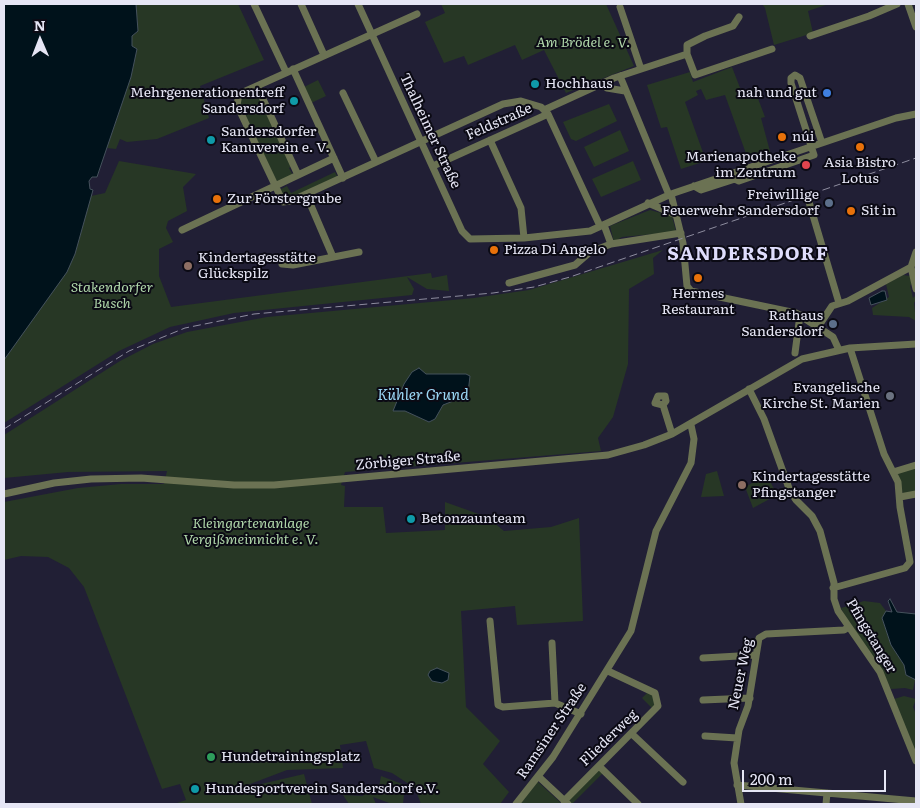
<!DOCTYPE html>
<html>
<head>
<meta charset="utf-8">
<style>
  body { margin:0 }
  #map { position:relative; width:920px; height:808px; overflow:hidden; background:#211f35; font-family:Literata,serif }
  canvas { display:block }
  .frame { position:absolute; inset:0; border:5px solid #e6e6f5; pointer-events:none }
  .north { position:absolute; left:15px; top:15px; width:50px; height:50px; -webkit-text-stroke:4px #0b0a14; paint-order:stroke; rotate:359deg; font-size:14px; font-weight:700; line-height:20px; text-align:center; color:#e6e6f5 }
  .north::after { content:''; display:block; margin:auto; width:18px; height:22px; background:#e6e6f5; clip-path:polygon(50% 0,100% 100%,50% 72%,0 100%) }
  .scale { position:absolute; left:742px; top:770px; width:144px; height:22px; box-sizing:border-box; border:2px solid #e6e6f5; border-top:0; padding-left:6px; font-size:15px; line-height:18px; white-space:nowrap; color:#e6e6f5; -webkit-text-stroke:4px #0b0a14; paint-order:stroke }
</style>
</head>
<body>
<div id="map">
<canvas width="920" height="808"></canvas>
<div class="frame"></div>
<div class="north">N</div>
<div class="scale">200 m</div>
</div>
<script>
const ctx = document.querySelector('canvas').getContext('2d');
ctx.lineJoin = 'round';
function fill(path, color) { ctx.fillStyle = color; ctx.fill(path, 'evenodd'); }
const toPath = rows => new Path2D(rows.map(r => 'M' + r).join(''));
function trace(path, color, width, dash) { ctx.strokeStyle = color; ctx.lineWidth = width; ctx.lineCap = dash ? 'butt' : 'round'; ctx.setLineDash(dash || []); ctx.stroke(path); }
function write(font, color, halo, rows, align = 'center') {
  ctx.font = font + ' Literata,serif'; ctx.lineWidth = 4; ctx.setLineDash([]); ctx.textBaseline = 'middle'; ctx.strokeStyle = halo; ctx.fillStyle = color; for (const [text, x, y, turn = 0] of rows) {
    ctx.save(); ctx.translate(x, y); ctx.rotate((+turn || 0) * Math.PI / 180); ctx.textAlign = isNaN(turn) ? turn : align; if (halo) ctx.strokeText(text, 0, 0); ctx.fillText(text, 0, 0); ctx.restore();
  }
}
fill(toPath([
  [136,4,238,4,264,60,200,86,209,118,157,139,127,142,120,139,116,149,107,148,131,77,137,49,132,46,132,36,138,31],
  [441,4,606,4,634,66,566,93,544,50,522,60,515,45,468,65,464,56,444,63,425,22,445,13],
  [762,4,829,4,808,11,813,33,774,45,765,8],
  [732,67,742,93,754,88,765,117,761,118,771,155,749,162,725,95,706,100,701,89,696,91,698,95,685,102,706,161,681,169,667,127,661,128,647,85,690,72,693,82],
  [318,80,326,96,309,104,302,88],
  [255,90,292,166,289,168,293,175,275,183,239,103,245,94],
  [609,104,617,121,576,141,571,139,563,122],
  [620,130,629,151,594,167,584,147],
  [119,161,196,174,183,187,187,211,168,221,166,228,173,242,159,249,159,276,171,307,431,273,432,278,447,275,449,291,427,289,407,277,414,289,412,295,234,313,170,327,119,351,4,423,4,360,75,254,91,196,105,193],
  [633,161,641,180,601,197,592,179],
  [335,172,338,178,294,198,285,199,279,190,287,186,291,193],
  [650,210,672,216,676,232,622,237,614,242,610,226],
  [663,250,653,258,654,274,629,289,628,364,613,417,598,438,601,451,345,472,341,485,345,486,344,507,383,507,386,533,445,530,445,502,487,517,504,531,551,527,579,518,583,621,517,625,515,606,461,611,466,707,500,741,483,764,509,792,500,804,421,804,415,788,392,773,374,768,366,741,340,745,343,768,287,770,237,789,240,793,261,784,304,774,312,804,174,804,186,800,180,784,162,789,84,587,69,568,48,557,21,556,4,560,4,502,78,488,121,484,164,484,167,471,68,472,4,478,4,435,120,361,153,344,187,332,267,317,474,298,529,290],
  [426,374,435,374,443,405,435,419,429,422,405,411],
  [903,275,910,276,913,281,910,286,913,298,915,296,916,300,914,303,916,321,909,317,873,315,872,308,889,297,886,284],
  [916,467,916,492,903,495,897,471],
  [717,471,724,496,701,497,706,474],
  [767,475,777,495,753,508,745,487],
  [864,601,880,603,886,611,882,618,891,645,904,665,906,675,915,680,913,690,905,688,891,689,879,666,847,621,841,608],
  [650,690,655,693,655,711,642,698],
  [904,696,916,699,913,707,916,714,916,756,894,699],
  [599,766,604,772,572,804,568,804,564,801],
  [381,776,405,785,403,804,392,804,373,797,376,804,349,804,343,795,363,796,365,790,378,792],
  [537,781,562,804,520,804]
]), '#273725');
const water = toPath([
  [4,4,136,4,138,31,132,36,132,46,137,49,131,77,100,168,97,177,92,177,89,181,90,189,93,190,75,254,67,272,4,360,4,4],
  [882,291,885,291,887,300,871,305,869,298,882,291],
  [419,368,426,374,466,374,470,376,468,393,461,398,443,405,435,419,429,422,405,411,393,411,404,384,412,372,419,368],
  [890,599,897,612,916,614,916,680,906,675,904,665,891,645,882,618,886,611,892,612,888,601,890,599],
  [437,668,449,673,448,680,442,683,432,681,428,675,430,671,437,668]
]);
fill(water, '#00121b');
trace(water, '#45525c', 1);
trace(toPath([
  [254,4,286,72],
  [301,4,324,55],
  [358,4,462,231,470,239,524,238,590,231,671,194,896,118,916,114],
  [908,4,916,27],
  [620,7,641,69],
  [417,14,239,94,237,105,283,202,291,201,503,104,521,101,541,107,548,114,600,226],
  [739,17,733,26,705,36,687,45,687,54,695,75,772,49],
  [810,36,869,16,897,4],
  [293,69,343,178],
  [620,76,669,195],
  [601,83,607,88,625,91],
  [257,86,298,175],
  [343,93,376,162],
  [544,110,614,78,687,54],
  [490,140,521,208,524,238],
  [433,166,548,114],
  [694,186,701,190,735,179,739,181,814,155,791,83,791,78,795,75,800,78,822,143],
  [306,194,333,257],
  [671,194,683,243,687,286,691,291,796,313,833,337,839,350],
  [809,202,839,303],
  [648,203,676,215],
  [604,225,611,244],
  [182,230,334,158],
  [916,252,911,267,916,289],
  [282,264,293,265,359,252],
  [509,283,575,265,590,252,611,244,681,233],
  [818,327,832,306,848,301,911,267],
  [795,353,800,315],
  [749,389,764,419,790,491,796,500,812,516,820,531,834,583,834,599,838,611,880,672,916,761],
  [663,405,655,403,658,396,665,396,666,401,663,405,672,434],
  [893,472,916,465],
  [4,494,54,483,91,479,141,478,234,485,274,485,608,455,644,445,672,434,802,359,850,348,916,344],
  [900,497,916,494],
  [833,588,905,568,910,562,900,507,898,482,884,454,850,348],
  [490,621,498,705,503,707,555,703,581,714],
  [552,643,555,703],
  [703,658,756,655],
  [703,700,750,698],
  [632,734,683,782],
  [705,736,737,738],
  [599,766,638,804],
  [538,776,568,804],
  [737,785,916,801],
  [564,801,658,706,655,693,608,671],
  [516,804,553,757,631,631,656,531,691,463,694,439,691,425],
  [741,804,734,763,739,730,748,706,759,638,766,634,844,630,849,627],
  [826,804,827,793]
]), '#6b7253', 7);
trace(toPath([
  [4,429,129,351,185,328,254,314,493,293,534,287,570,277,916,158]
]), '#8e8d9f', 1, [8, 4]);
for (const [x, y, r, color] of [
  [535,84,5,"#0f9aa8"],
  [827,93,5,"#3f7fe0"],
  [294,101,5,"#0f9aa8"],
  [782,137,5,"#e8710a"],
  [211,140,5,"#0f9aa8"],
  [860,147,5,"#e8710a"],
  [806,165,5,"#e0444e"],
  [217,199,5,"#e8710a"],
  [829,203,5,"#5c6f8a"],
  [851,211,5,"#e8710a"],
  [494,250,5,"#e8710a"],
  [188,266,5,"#8d6e63"],
  [698,278,5,"#e8710a"],
  [833,324,5,"#5c6f8a"],
  [890,396,5,"#6b7280"],
  [742,485,5,"#8d6e63"],
  [411,519,5,"#0f9aa8"],
  [211,757,5,"#2e9e5b"],
  [195,789,5,"#0f9aa8"]
]) { const dot = new Path2D(); dot.arc(x, y, r, 0, 2 * Math.PI); ctx.fillStyle = color; ctx.fill(dot); trace(dot, '#0b0a14', 2); }
write('italic 14px', '#afd6a9', '#0b0a14', [
  ["Am Brödel e. V.",583,43],
  ["Stakendorfer",112,288],
  ["Busch",112,304],
  ["Kleingartenanlage",251,524],
  ["Vergißmeinnicht e. V.",251,540]
]);
write('14px', '#e6e6f5', '#0b0a14', [
  ["Hochhaus",545,84],
  ["Mehrgenerationentreff",284,93,"right"],
  ["Sandersdorf",284,109,"right"],
  ["nah und gut",817,93,"right"],
  ["Sandersdorfer",221,132],
  ["Kanuverein e. V.",221,148],
  ["núi",792,137],
  ["Marienapotheke",796,157,"right"],
  ["im Zentrum",796,173,"right"],
  ["Asia Bistro",860,163,"center"],
  ["Lotus",860,179,"center"],
  ["Freiwillige",819,195,"right"],
  ["Feuerwehr Sandersdorf",819,211,"right"],
  ["Zur Förstergrube",227,199],
  ["Sit in",861,211],
  ["Pizza Di Angelo",504,250],
  ["Kindertagesstätte",198,258],
  ["Glückspilz",198,274],
  ["Hermes",698,294,"center"],
  ["Restaurant",698,310,"center"],
  ["Rathaus",823,316,"right"],
  ["Sandersdorf",823,332,"right"],
  ["Evangelische",880,388,"right"],
  ["Kirche St. Marien",880,404,"right"],
  ["Kindertagesstätte",752,477],
  ["Pfingstanger",752,493],
  ["Betonzaunteam",421,519],
  ["Hundetrainingsplatz",221,757],
  ["Hundesportverein Sandersdorf e.V.",205,789]
], 'left');
write('14px', '#e6e6f5', '#0b0a14', [
  ["Feldstraße",499,122,-24],
  ["Thalheimer Straße",430,131,65],
  ["Zörbiger Straße",408,461,-5],
  ["Pfingstanger",871,636,59],
  ["Neuer Weg",741,674,-78],
  ["Ramsiner Straße",552,731,-56],
  ["Fliederweg",609,738,-44]
]);
write('italic 15px', '#9cd8f6', '#0b0a14', [
  ["Kühler Grund",423,396]
]);
ctx.letterSpacing = '1px';
write('bold 19px', '#dfddfc', '#0b0a14', [
  ["SANDERSDORF",748,254]
]);
ctx.letterSpacing = '0px';
</script>
</body>
</html>
